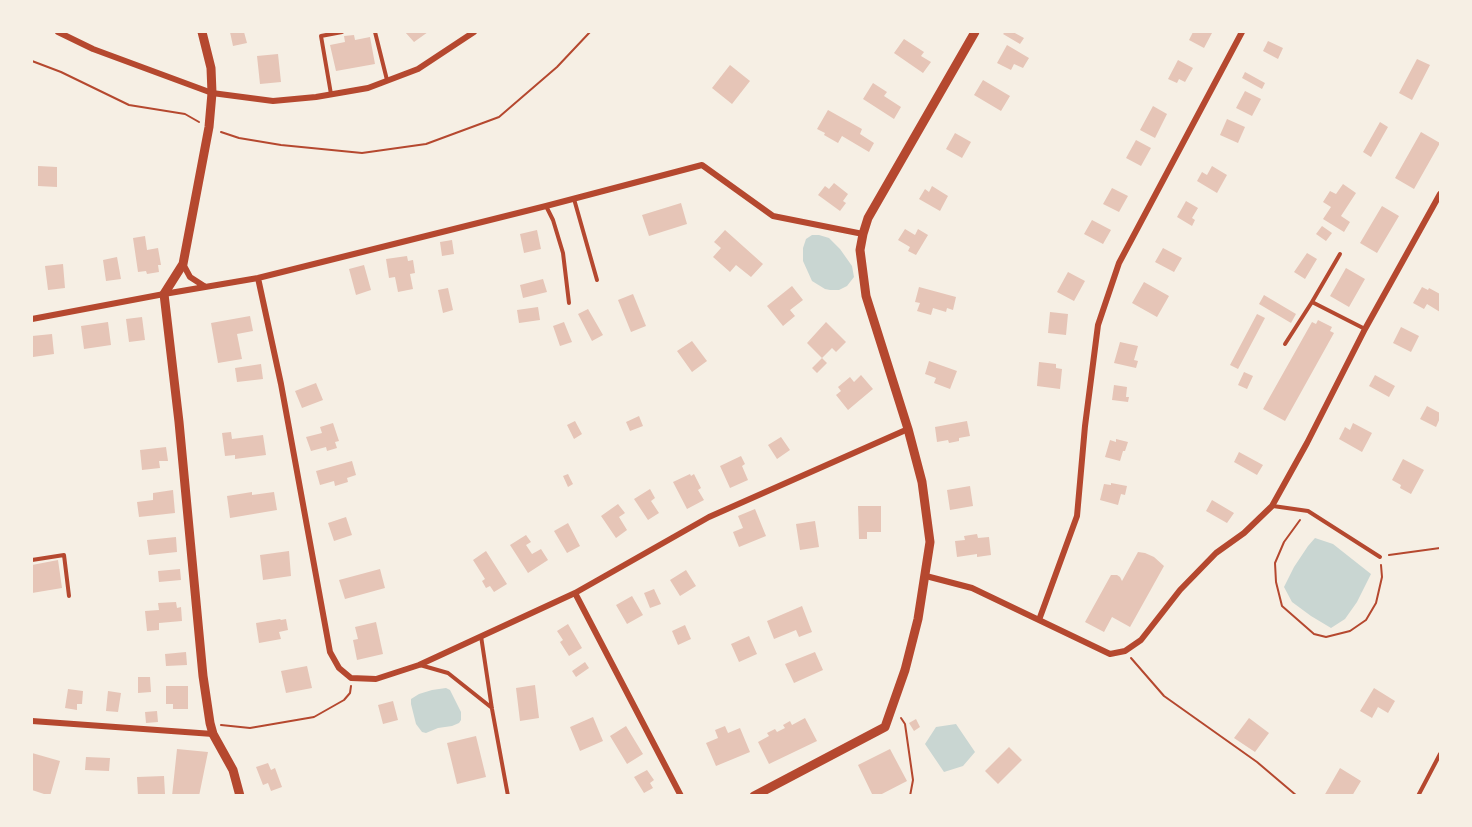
<!DOCTYPE html>
<html>
<head>
<meta charset="utf-8">
<style>
  body { margin:0 }
  #map { position:relative; width:1472px; height:827px; overflow:hidden; background:#f6efe4; font-family:Barlow,sans-serif }
  canvas { display:block }
  .frame { position:absolute; inset:0; border:33px solid #f6efe4; pointer-events:none }
</style>
</head>
<body>
<div id="map">
<canvas width="1472" height="827"></canvas>
<div class="frame"></div>
</div>
<script>
const ctx = document.querySelector('canvas').getContext('2d');
ctx.lineJoin = 'round';
function fill(path, color) { ctx.fillStyle = color; ctx.fill(path, 'evenodd'); }
const toPath = rows => new Path2D(rows.map(r => 'M' + r).join(''));
function trace(path, color, width, dash) { ctx.strokeStyle = color; ctx.lineWidth = width; ctx.lineCap = dash ? 'butt' : 'round'; ctx.setLineDash(dash || []); ctx.stroke(path); }
fill(toPath([
  [812,235,819,235,829,238,840,249,852,266,854,277,847,286,839,290,830,290,825,289,812,281,803,261,803,248,806,239],
  [1315,538,1333,544,1371,574,1357,602,1345,619,1331,628,1311,616,1292,602,1284,587,1294,567,1308,546],
  [446,688,450,690,461,712,461,720,459,723,452,726,438,728,426,733,422,732,416,724,411,704,411,699,419,694,432,690],
  [956,724,975,752,963,766,944,772,925,744,936,727]
]), '#c9d6d2');
fill(toPath([
  [230,32,244,32,247,43,233,46],
  [405,32,428,32,414,42],
  [1005,32,1013,32,1024,38,1020,44,1003,34],
  [1193,32,1209,32,1212,33,1204,48,1189,40],
  [354,35,355,40,370,37,375,64,336,71,330,45,345,42,344,36],
  [904,39,924,52,921,56,931,62,923,73,894,53],
  [1268,41,1283,48,1278,59,1263,51],
  [1007,45,1029,58,1023,68,1014,64,1011,70,997,63],
  [278,54,281,82,260,84,257,56],
  [1417,59,1430,65,1412,100,1399,93],
  [1178,60,1193,68,1185,82,1179,79,1177,83,1168,79],
  [730,65,750,81,732,104,712,88],
  [1245,72,1265,83,1262,89,1242,78],
  [983,80,1010,96,1001,111,974,95],
  [873,83,887,92,884,96,901,107,894,119,863,99],
  [1245,91,1261,99,1252,116,1236,108],
  [1153,106,1167,114,1155,138,1140,130],
  [828,110,862,129,860,134,874,143,869,152,842,136,838,143,824,135,825,133,817,129],
  [1227,119,1245,127,1238,143,1220,135],
  [1380,122,1388,127,1371,157,1363,152],
  [1421,132,1440,143,1414,189,1395,178],
  [955,133,971,142,962,158,946,149],
  [1136,140,1151,148,1141,166,1126,158],
  [38,166,57,167,57,187,38,186],
  [1212,166,1227,175,1217,193,1197,181,1202,172,1207,175],
  [834,183,848,194,843,201,846,203,840,211,818,195,825,186,829,189],
  [1343,184,1356,193,1341,216,1350,222,1344,232,1323,219,1331,207,1323,202,1330,191,1336,194],
  [932,186,948,196,940,211,919,199,925,189,929,192],
  [1112,188,1128,196,1119,212,1103,204],
  [1186,201,1198,208,1192,218,1195,220,1192,226,1177,217],
  [681,203,687,224,649,236,642,215],
  [1382,206,1399,216,1377,253,1360,243],
  [1092,220,1111,230,1103,244,1084,234],
  [1322,226,1332,233,1326,241,1316,234],
  [905,229,915,235,918,229,928,235,916,255,908,251,910,247,898,240],
  [537,230,541,249,524,253,520,234],
  [725,230,763,264,751,277,736,265,730,272,713,257,721,248,714,242],
  [145,236,147,250,158,248,161,265,158,265,159,272,147,274,146,271,138,272,133,238],
  [452,240,454,254,442,256,440,242],
  [1163,248,1182,258,1174,272,1155,262],
  [1307,253,1317,259,1305,279,1294,272],
  [407,256,408,261,413,260,415,273,410,274,413,289,398,292,395,277,389,278,386,259],
  [117,257,121,279,106,281,103,260],
  [63,264,65,288,48,290,45,266],
  [364,265,371,290,356,295,349,269],
  [1346,268,1365,279,1349,307,1330,296],
  [1068,272,1085,281,1074,301,1057,292],
  [543,279,547,292,523,298,520,285],
  [1144,282,1169,296,1157,317,1132,303],
  [792,286,803,300,790,310,795,316,783,326,767,306],
  [919,287,956,297,953,310,947,308,946,312,933,308,931,315,917,311,920,303,915,302],
  [1422,287,1428,290,1429,288,1440,294,1440,312,1427,304,1424,309,1413,303],
  [448,288,453,310,443,313,438,290],
  [633,294,646,326,631,332,618,300],
  [1264,295,1296,314,1291,323,1259,304],
  [538,307,540,320,519,323,517,310],
  [588,309,603,335,592,341,578,314],
  [1050,312,1068,314,1066,335,1048,333],
  [1257,314,1265,318,1238,369,1230,365],
  [250,316,253,331,237,334,242,359,218,363,211,323],
  [142,317,145,340,129,342,126,319],
  [1318,320,1332,327,1330,331,1334,333,1285,421,1263,409,1312,322,1316,324],
  [108,322,111,345,84,349,81,326],
  [564,322,572,342,560,346,553,326],
  [826,322,846,342,836,352,832,348,822,358,807,343],
  [1401,327,1419,336,1411,352,1393,343],
  [52,334,54,354,33,357,32,336],
  [692,341,707,361,692,372,677,351],
  [1120,342,1138,346,1134,360,1138,361,1136,368,1114,363],
  [822,358,827,363,817,373,812,368],
  [929,361,957,371,950,389,934,383,936,378,925,374],
  [1039,362,1056,364,1056,368,1062,369,1060,389,1037,386],
  [261,364,263,379,237,382,235,368],
  [1244,372,1253,376,1247,389,1238,385],
  [861,375,873,389,848,410,836,395,841,391,838,387,850,377,854,382],
  [1375,375,1395,386,1389,397,1369,386],
  [316,383,323,400,302,408,295,391],
  [1114,385,1127,387,1126,397,1129,397,1128,402,1112,400],
  [1427,406,1440,413,1440,418,1436,427,1420,419],
  [639,416,643,426,630,431,626,422],
  [575,421,582,434,574,439,567,425],
  [967,421,970,436,959,438,959,441,949,443,948,440,937,442,935,427],
  [333,423,339,441,335,442,337,448,327,451,326,447,311,451,306,437,322,433,320,427],
  [1353,423,1372,433,1362,452,1339,439,1345,427,1350,430],
  [231,432,232,439,263,435,266,455,235,459,235,455,225,456,222,433],
  [781,437,790,450,777,459,768,445],
  [1116,439,1128,442,1125,451,1123,451,1120,461,1105,457,1110,440,1116,442],
  [166,447,168,461,159,461,160,468,142,470,140,450],
  [1239,452,1263,465,1257,475,1234,462],
  [741,456,745,464,742,466,748,480,730,488,720,466],
  [1403,459,1424,470,1411,494,1400,488,1401,485,1392,480],
  [352,461,356,475,347,478,348,482,335,486,334,481,320,485,316,471],
  [568,474,573,484,568,487,563,476],
  [690,474,691,476,694,474,701,488,698,490,704,500,687,509,673,482],
  [1111,483,1127,486,1125,495,1121,494,1118,505,1100,500,1104,484,1111,485],
  [970,486,973,506,950,510,947,490],
  [650,489,655,498,651,501,659,513,648,520,634,499],
  [173,490,175,513,139,517,137,502,153,500,153,493],
  [252,492,252,495,274,492,277,510,230,518,227,496],
  [1212,500,1234,513,1227,523,1206,511],
  [618,504,625,513,619,517,627,530,616,538,601,516],
  [858,506,881,506,881,532,867,532,867,539,859,539],
  [755,509,766,536,739,547,733,532,743,528,738,516],
  [346,517,352,535,334,541,328,523],
  [815,521,819,547,800,550,796,524],
  [568,523,580,546,567,553,554,531],
  [977,534,978,538,989,537,991,555,977,557,977,554,957,557,955,541,965,540,964,536],
  [526,535,531,542,526,545,532,554,541,549,548,560,528,573,510,545],
  [176,537,177,552,149,555,147,540],
  [289,551,291,576,263,580,260,555],
  [486,551,507,584,494,592,490,586,486,588,482,581,485,579,473,560],
  [1138,552,1145,553,1154,557,1164,566,1130,627,1112,617,1104,632,1085,622,1111,575,1117,575,1120,577,1122,581],
  [58,560,62,588,32,593,32,565],
  [180,569,181,580,159,582,158,571],
  [380,569,385,588,345,599,339,580],
  [686,570,696,586,680,596,670,580],
  [654,589,661,604,650,608,644,593],
  [632,596,643,615,627,624,616,605],
  [176,602,177,608,181,607,182,621,159,623,159,630,147,631,145,611,159,610,158,603],
  [802,606,812,632,799,637,796,630,774,639,767,621],
  [280,619,281,620,286,619,288,630,279,632,281,639,259,643,256,623],
  [376,622,383,654,357,660,353,640,358,639,355,627],
  [568,624,582,648,569,656,560,642,563,640,557,631],
  [685,625,691,639,678,645,672,631],
  [749,636,757,654,739,662,731,644],
  [186,652,187,665,166,666,165,654],
  [815,652,823,670,794,683,785,664],
  [585,662,589,668,576,677,572,671],
  [307,666,312,688,286,693,281,671],
  [138,677,150,677,151,692,138,693],
  [535,685,539,718,520,721,516,688],
  [166,686,188,686,188,709,173,709,173,704,166,704],
  [1374,688,1395,701,1388,713,1378,707,1372,718,1360,711],
  [68,689,83,691,82,704,77,704,77,710,65,708],
  [108,691,121,693,118,712,106,711],
  [393,701,398,720,383,724,378,705],
  [157,711,158,722,146,723,145,712],
  [593,717,603,741,580,751,570,727],
  [805,718,817,741,769,764,758,742,769,736,767,733,775,729,777,732,785,728,783,725,790,721,792,725],
  [1249,718,1269,733,1255,752,1234,738],
  [916,719,920,727,914,731,909,723],
  [626,726,643,754,627,764,610,736],
  [725,726,728,733,740,728,750,752,716,766,706,743,718,738,715,730],
  [476,736,486,777,457,784,447,743],
  [1009,747,1022,760,998,784,985,771],
  [177,749,208,752,199,796,172,796],
  [890,749,907,781,878,796,873,796,858,765],
  [32,753,60,761,50,796,32,790],
  [86,757,110,758,109,771,85,770],
  [268,763,271,770,275,768,282,787,271,791,268,783,263,785,256,767],
  [1340,768,1361,781,1352,796,1324,796],
  [647,770,654,780,650,783,653,788,644,793,634,777],
  [164,776,165,794,138,796,137,777]
]), '#e6c5b7');
trace(toPath([
  [32,61,61,72,129,105,185,114,199,122],
  [221,132,239,138,281,145,362,153,426,144,499,117,557,67,590,32],
  [1300,520,1284,542,1275,563,1276,582,1282,606,1314,634,1326,637,1350,631,1366,620,1376,603,1382,577,1381,565],
  [1389,555,1440,548],
  [1131,658,1164,696,1257,762,1297,796],
  [901,718,905,724,913,780,910,796],
  [221,725,250,728,314,717,344,700,350,693,351,686]
]), '#b5482f', 2);
trace(toPath([
  [375,32,387,80],
  [331,94,321,36,342,32],
  [574,199,597,280],
  [546,206,553,220,563,253,569,303],
  [1312,302,1340,254],
  [1285,344,1312,302,1365,329],
  [1273,506,1308,511,1380,557],
  [32,560,64,555,69,596],
  [481,636,492,709,508,796],
  [420,665,448,673,492,708],
  [1418,796,1440,754]
]), '#b5482f', 4);
trace(toPath([
  [58,32,93,49,212,93,273,101,316,97,368,88,418,69,474,32],
  [183,264,190,277,204,286],
  [258,278,281,384,330,652,339,668,351,678,376,679,419,665,575,593,709,517,908,429],
  [32,319,164,294,258,278,546,206,702,165,773,216,863,234],
  [926,576,972,588,1110,654,1125,651,1141,640,1180,590,1216,553,1244,533,1272,506,1307,443,1365,329,1440,194],
  [575,593,681,796],
  [1039,620,1077,516,1085,426,1098,325,1119,263,1242,32],
  [32,721,213,734]
]), '#b5482f', 6);
trace(toPath([
  [202,32,211,68,212,93,209,127,183,264,164,294,179,422,203,676,210,723,213,734,233,770,240,796],
  [754,796,885,727,905,670,918,619,930,542,922,482,908,429,866,296,860,250,863,234,868,218,975,32]
]), '#b5482f', 9);
</script>
</body>
</html>
